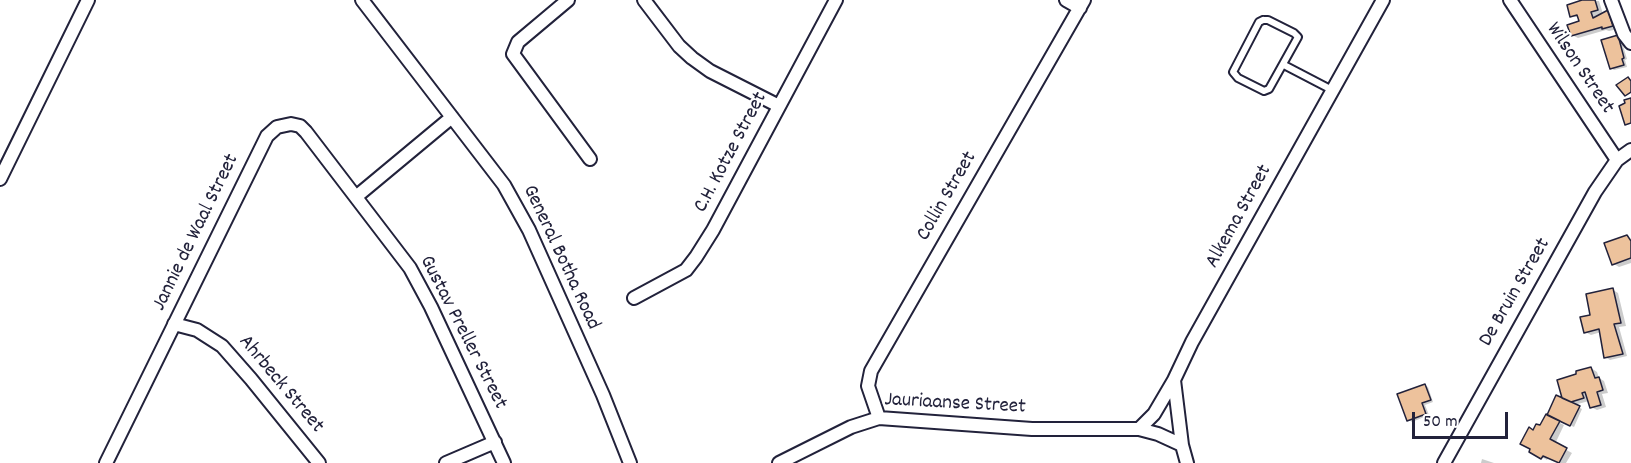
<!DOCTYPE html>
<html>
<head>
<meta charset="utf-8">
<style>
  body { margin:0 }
  #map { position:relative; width:1631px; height:463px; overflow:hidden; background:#fff; font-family:Dekko,sans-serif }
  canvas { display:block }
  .scale { position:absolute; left:1412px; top:412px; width:96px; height:27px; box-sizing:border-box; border:3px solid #22223b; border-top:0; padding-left:8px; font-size:18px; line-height:21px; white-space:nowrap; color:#22223b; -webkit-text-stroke:4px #fff; paint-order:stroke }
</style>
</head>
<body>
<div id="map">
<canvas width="1631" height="463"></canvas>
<div class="scale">50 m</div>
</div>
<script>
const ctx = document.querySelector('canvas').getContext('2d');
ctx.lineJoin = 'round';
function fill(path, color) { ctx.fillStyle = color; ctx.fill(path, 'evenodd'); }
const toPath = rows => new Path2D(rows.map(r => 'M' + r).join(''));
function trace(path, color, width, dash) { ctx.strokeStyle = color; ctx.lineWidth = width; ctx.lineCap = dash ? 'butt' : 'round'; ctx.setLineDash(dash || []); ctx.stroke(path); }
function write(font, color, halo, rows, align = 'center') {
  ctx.font = font + ' Dekko,sans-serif'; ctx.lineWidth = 4.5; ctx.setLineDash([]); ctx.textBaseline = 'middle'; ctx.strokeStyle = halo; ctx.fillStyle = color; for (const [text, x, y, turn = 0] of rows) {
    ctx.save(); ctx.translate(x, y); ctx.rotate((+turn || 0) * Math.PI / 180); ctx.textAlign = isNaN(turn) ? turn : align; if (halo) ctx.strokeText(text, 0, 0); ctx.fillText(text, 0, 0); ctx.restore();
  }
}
fill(toPath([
  [1587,0,1599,1,1603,14,1608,12,1614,15,1618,29,1609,31,1606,30,1578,38,1572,35,1581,22,1580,18,1572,16],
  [1617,37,1621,39,1627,59,1625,60,1627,67,1614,70,1611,68],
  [1627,236,1631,239,1631,263,1619,267,1614,264],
  [1613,290,1618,293,1626,326,1619,327,1627,356,1610,360,1605,357,1601,332,1591,335,1585,332,1592,316],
  [1591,368,1597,372,1599,378,1604,381,1608,393,1602,394,1606,407,1597,410,1591,407,1589,401,1574,405,1582,409,1574,427,1559,420,1558,422,1564,425,1555,444,1572,453,1566,463,1560,463,1549,457,1547,460,1531,451,1534,432,1569,403],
  [1424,385,1428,387,1433,402,1425,405,1429,415,1412,422,1409,420],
  [1482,459,1494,463,1481,463]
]), '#0003');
const building = toPath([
  [1582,0,1595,0,1598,10,1591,12,1593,18,1608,10,1613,26,1602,29,1602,27,1571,36,1567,25,1579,21,1577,15,1570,17,1567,5,1582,0],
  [1618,35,1624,58,1622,59,1624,65,1610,69,1601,40,1618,35],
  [1628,77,1631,81,1631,92,1625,96,1616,85,1628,77],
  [1631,98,1631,123,1625,125,1619,106,1625,103,1624,100,1631,98],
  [1627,235,1631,241,1631,258,1612,265,1604,243,1627,235],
  [1613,288,1621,323,1614,324,1623,354,1604,358,1599,329,1584,333,1580,317,1590,315,1586,294,1613,288],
  [1591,367,1595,378,1599,377,1603,390,1597,392,1601,405,1590,408,1585,392,1582,393,1584,398,1571,402,1562,398,1557,380,1576,374,1576,371,1591,367],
  [1425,384,1431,400,1422,403,1426,414,1407,421,1397,394,1425,384],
  [1556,395,1580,406,1570,426,1547,415,1556,395],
  [1546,414,1560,421,1550,439,1567,448,1559,463,1543,456,1541,459,1529,452,1530,449,1520,444,1529,427,1533,430,1536,424,1540,425,1546,414]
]);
fill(building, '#edc29c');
trace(building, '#22223b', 1.5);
const lane = toPath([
  [1263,20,1268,20,1294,33,1298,37,1269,89,1264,91,1238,78,1233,72,1259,22,1263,20],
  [1284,65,1332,90]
]);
const street = toPath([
  [362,0,504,185,529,230,603,395,630,463],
  [568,0,518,42,513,54,590,159],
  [644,0,679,46,692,58,710,71,779,106],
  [1066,0,1080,8],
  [1510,0,1617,160],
  [1611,0,1624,34,1631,43],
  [0,179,88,0],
  [357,196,452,117],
  [634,298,686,270,696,257,713,230,836,0],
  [174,324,197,330,222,346,251,379,319,463],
  [879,418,868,386,871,371,1084,0],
  [1139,429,1154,414,1174,380],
  [106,463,267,136,277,127,291,124,300,126,306,132,410,268,431,307,504,463],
  [446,463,495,442],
  [779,463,851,427,879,418,1032,429,1139,429,1158,434,1182,445],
  [1187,463,1182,445,1174,380,1192,342,1383,0],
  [1444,463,1595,192,1617,160,1631,150]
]);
trace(lane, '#22223b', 10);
trace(street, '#22223b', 16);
trace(lane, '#fff', 6);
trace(street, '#fff', 12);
write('21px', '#22223b', '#fff', [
  ["Wilson Street",1579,69,56],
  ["C.H. Kotze Street",732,153,-62],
  ["Collin Street",948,197,-60],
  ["Alkema Street",1240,217,-61],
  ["Jannie de Waal Street",197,233,-64],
  ["General Botha Road",560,258,65],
  ["De Bruin Street",1516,293,-60],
  ["Gustav Preller Street",462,333,63],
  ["Ahrbeck Street",280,385,50],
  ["Jauriaanse Street",955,405,3]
]);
</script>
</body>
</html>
